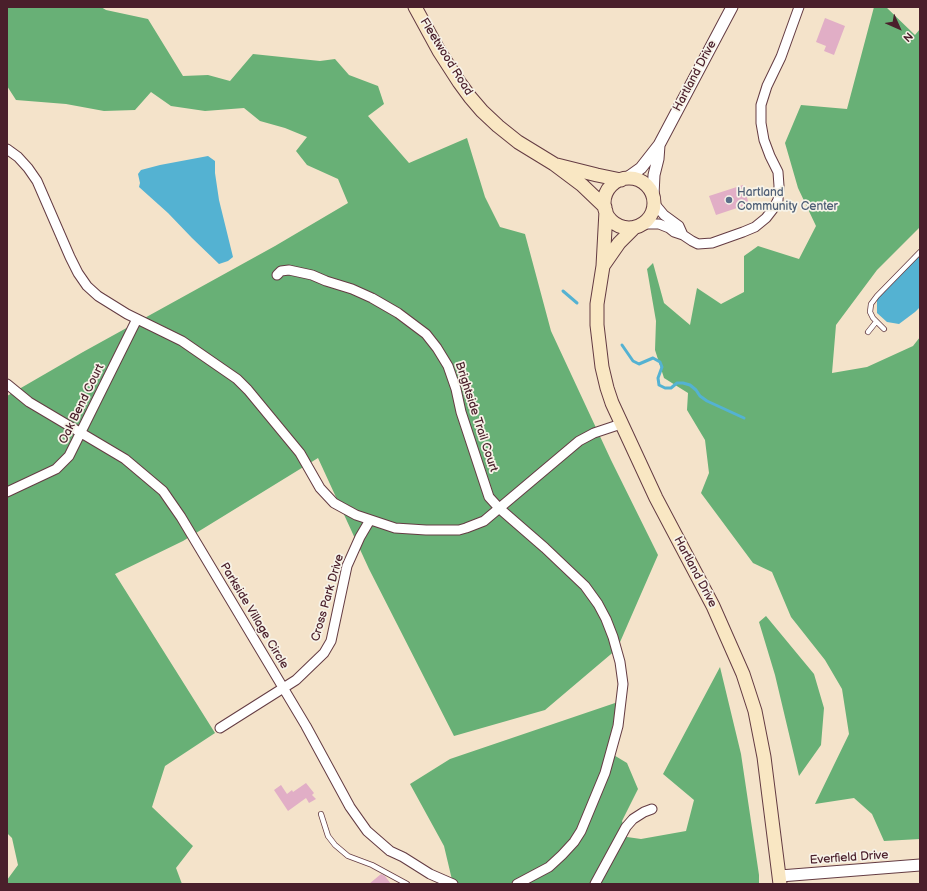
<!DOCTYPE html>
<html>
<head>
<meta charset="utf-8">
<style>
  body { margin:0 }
  #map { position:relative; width:927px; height:891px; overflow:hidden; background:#f4e3ca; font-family:"Balsamiq Sans",sans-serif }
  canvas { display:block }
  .frame { position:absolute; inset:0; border:8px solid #4a1f2b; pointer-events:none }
  .north { position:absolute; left:879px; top:8px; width:40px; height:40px; -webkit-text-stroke:3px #f7f3e8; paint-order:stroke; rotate:135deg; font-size:11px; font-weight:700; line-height:16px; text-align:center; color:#4a1f2b }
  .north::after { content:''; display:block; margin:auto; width:14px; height:18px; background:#4a1f2b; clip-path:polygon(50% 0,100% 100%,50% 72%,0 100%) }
</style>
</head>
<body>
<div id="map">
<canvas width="927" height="891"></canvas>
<div class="frame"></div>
<div class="north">N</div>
</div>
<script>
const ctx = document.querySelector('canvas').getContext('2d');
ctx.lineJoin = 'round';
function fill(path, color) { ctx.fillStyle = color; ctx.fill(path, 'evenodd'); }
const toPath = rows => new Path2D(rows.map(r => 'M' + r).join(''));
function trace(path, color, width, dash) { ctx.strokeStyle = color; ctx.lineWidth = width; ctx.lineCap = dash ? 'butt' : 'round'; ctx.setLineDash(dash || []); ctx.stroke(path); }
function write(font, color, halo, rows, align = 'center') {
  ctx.font = font + ' "Balsamiq Sans",sans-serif'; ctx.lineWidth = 3.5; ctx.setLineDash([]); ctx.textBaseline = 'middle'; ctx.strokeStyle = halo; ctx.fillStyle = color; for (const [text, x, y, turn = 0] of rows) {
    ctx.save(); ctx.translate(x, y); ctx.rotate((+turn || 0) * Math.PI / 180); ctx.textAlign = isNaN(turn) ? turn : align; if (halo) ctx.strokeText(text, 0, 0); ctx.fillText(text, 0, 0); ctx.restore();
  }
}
fill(toPath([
  [7,7,101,7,106,10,148,19,183,76,208,75,230,81,253,54,320,61,335,59,349,75,378,86,384,104,368,116,409,163,467,138,485,197,500,227,525,234,551,331,611,460,658,555,617,649,545,710,454,736,369,569,318,458,183,541,115,574,215,733,165,766,152,807,193,846,176,868,182,884,7,884,7,880,18,865,12,838,7,833,7,396,83,352,275,246,348,203,338,179,307,165,296,151,307,137,285,128,260,121,244,108,205,111,171,106,151,92,135,110,104,111,66,104,16,100,7,86],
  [874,7,886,7,915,35,920,29,920,227,877,270,836,325,832,373,867,367,913,346,920,337,920,839,884,841,872,814,854,798,815,804,849,734,842,689,825,660,791,617,772,572,753,563,701,493,709,473,705,440,687,410,688,393,664,378,655,350,656,321,647,269,653,263,664,303,690,325,697,288,721,304,744,292,744,256,758,246,799,259,816,226,798,188,785,143,801,105,847,109],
  [766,616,814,674,824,708,821,745,799,776,775,675,759,622],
  [720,667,741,754,759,875,759,884,453,884,444,846,410,784,450,759,618,702,607,751,627,763,638,789,622,821,627,837,641,839,686,831,694,800,663,774]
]), '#68b076');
fill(toPath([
  [208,156,215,161,215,173,219,200,233,257,228,261,219,264,192,238,168,213,139,187,140,183,138,174,141,170,160,165],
  [920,255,920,307,915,312,899,324,887,322,877,313,877,298]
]), '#54b2d2');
trace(toPath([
  [563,291,577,303],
  [622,345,633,361,639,364,653,358,660,362,662,367,658,378,659,385,665,388,671,388,677,383,683,383,690,385,696,390,700,396,707,401,744,418]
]), '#54b2d2', 3);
fill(toPath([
  [825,18,845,26,834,55,824,51,826,46,816,42],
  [743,185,749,204,716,215,709,196],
  [306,783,314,793,312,795,316,799,309,803,306,798,288,811,274,790,281,785,287,794,292,790,293,792],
  [381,874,385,876,391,884,369,884]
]), '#e1aec6');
const service = toPath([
  [884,329,873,318,870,312,871,304,877,296,920,252],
  [868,332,876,322],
  [321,814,328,836,335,845,348,856,372,865,407,884]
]);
const minor = toPath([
  [7,149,18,157,28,168,37,181,70,257,78,273,87,286,98,296,127,314,182,341,237,379,248,390,300,453,320,488,334,503,356,515,395,528,426,530,459,530,466,528,484,521,579,441,594,433,621,424],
  [654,203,664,215,679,226,683,235,692,241,698,244,712,243,743,232,755,227,766,218,773,209,778,200,779,186,778,172,770,156,764,140,761,123,761,105,767,86,781,57,799,7],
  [642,224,659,224,669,228,674,232,683,235],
  [277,275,281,271,289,270,312,275,326,281,352,289,372,298,398,313,426,334,437,348,448,366,456,389,461,412,489,497,499,508,545,548,585,586,598,604,606,619,613,637,620,662,623,684,618,726,605,773,581,831,574,842,562,855,549,867,517,884],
  [7,384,29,402,125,459,163,491,181,517,306,726,350,807,367,831,390,851,403,857,430,874,453,884],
  [7,492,56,469,69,456,137,319],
  [220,728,296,680,324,653,331,641,347,566,360,537,370,520],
  [595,884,626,827,633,819,644,812,652,809]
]);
const tertiary = toPath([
  [627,178,641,168,659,145,732,7],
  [653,195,654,175,658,159,659,145],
  [780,876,920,865]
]);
const secondary = toPath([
  [415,7,439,51,459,82,470,97,482,111,498,126,518,142,554,164,582,185,605,207],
  [557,165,597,175,621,180],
  '604 203a25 25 0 1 1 50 0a25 25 0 1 1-50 0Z',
  [606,211,603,266,597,304,597,325,602,367,607,388,612,403,656,498,713,606,743,674,755,711,764,757,780,884],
  [603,266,619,243,635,227]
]);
trace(service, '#643c43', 6);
trace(minor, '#643c43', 11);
trace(tertiary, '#643c43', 13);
trace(secondary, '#643c43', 15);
trace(service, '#fff', 4.5);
trace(minor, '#fff', 9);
trace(tertiary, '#fff', 11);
trace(secondary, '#f9e7c3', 13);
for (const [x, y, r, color] of [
  [729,200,4,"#5c6f8a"]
]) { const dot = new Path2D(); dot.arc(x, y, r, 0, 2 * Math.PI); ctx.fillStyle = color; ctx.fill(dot); trace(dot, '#f7f3e8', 1.5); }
write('12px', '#4a1f2b', '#f7f3e8', [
  ["Fleetwood Road",446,57,58],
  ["Hartland Drive",695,76,-62],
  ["Oak Bend Court",82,404,-64],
  ["Brightside Trail Court",476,417,72],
  ["Hartland Drive",695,572,62],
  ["Cross Park Drive",328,598,-74],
  ["Parkside Village Circle",254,616,59],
  ["Everfield Drive",849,858,-4]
]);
write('12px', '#4e5e75', '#f7f3e8', [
  ["Hartland",737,193],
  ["Community Center",737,207]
], 'left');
</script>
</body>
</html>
